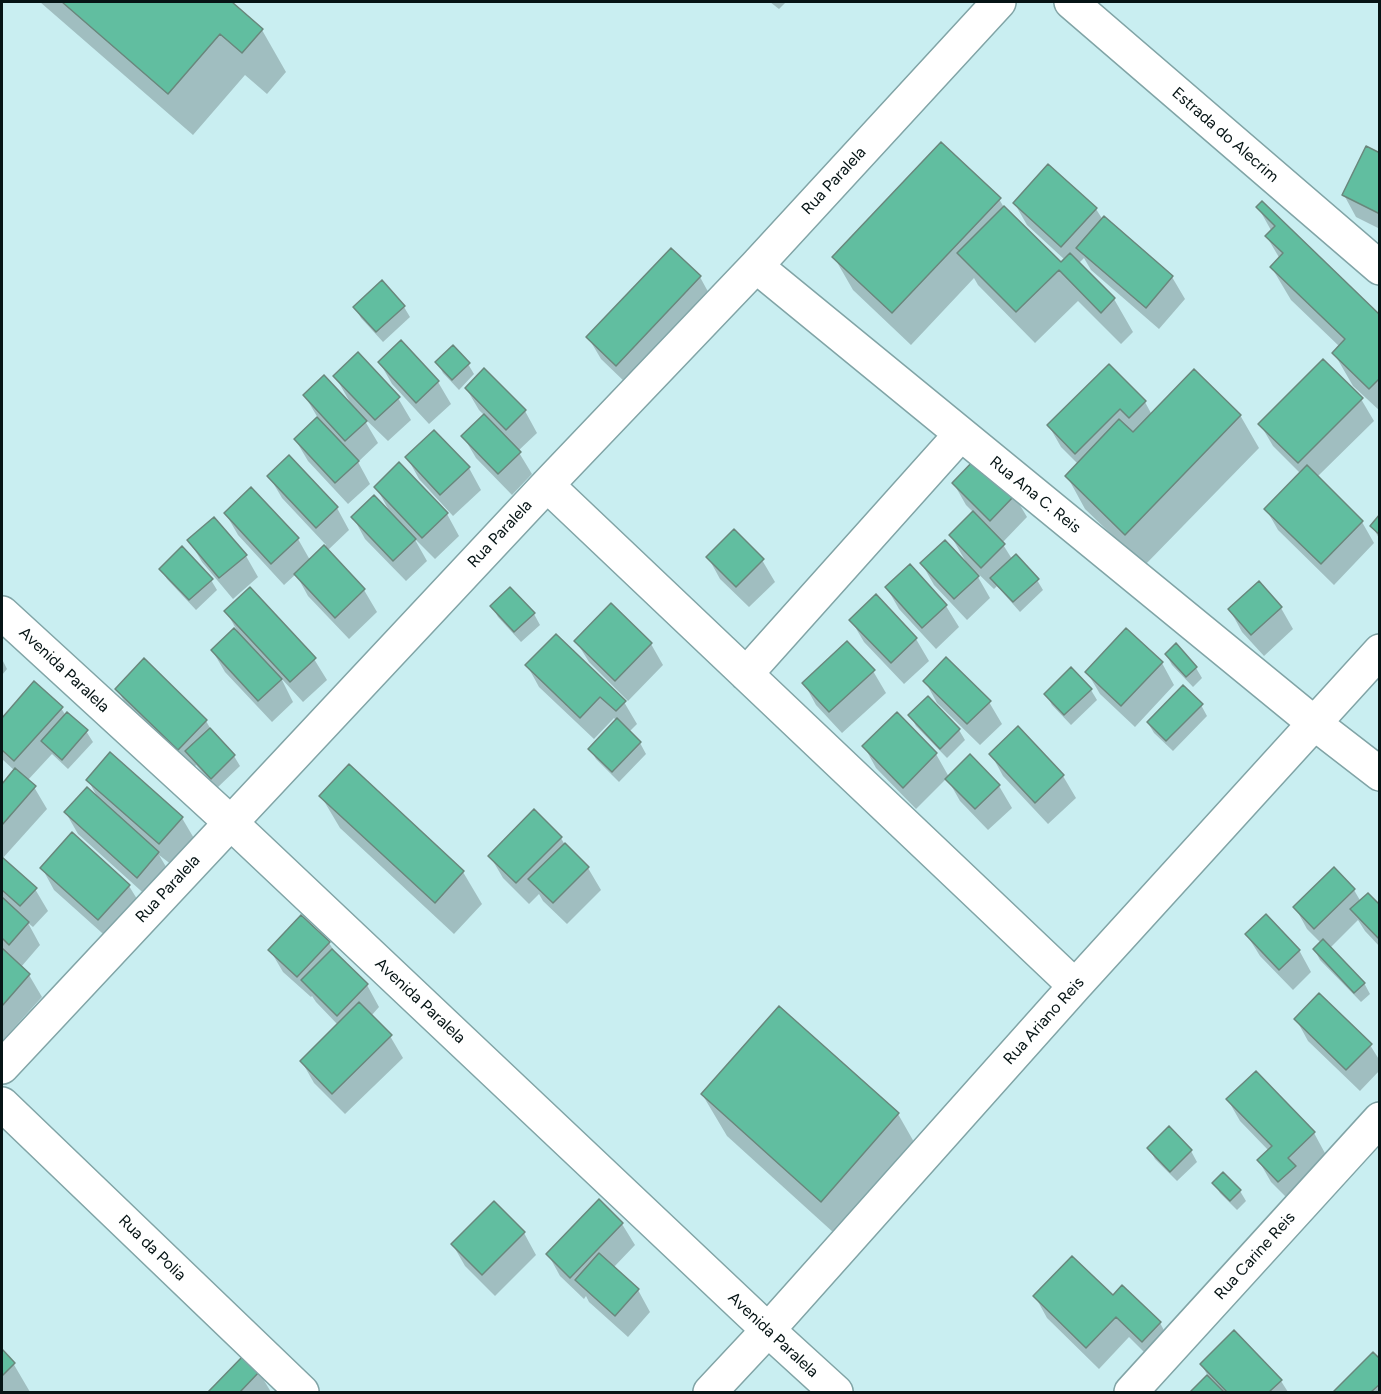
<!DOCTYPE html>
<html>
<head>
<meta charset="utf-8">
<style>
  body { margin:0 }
  #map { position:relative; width:1381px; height:1394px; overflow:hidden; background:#c9eef1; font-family:Figtree,sans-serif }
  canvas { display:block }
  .frame { position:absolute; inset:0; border:3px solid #061415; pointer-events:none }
</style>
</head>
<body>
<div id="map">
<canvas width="1381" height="1394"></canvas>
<div class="frame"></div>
</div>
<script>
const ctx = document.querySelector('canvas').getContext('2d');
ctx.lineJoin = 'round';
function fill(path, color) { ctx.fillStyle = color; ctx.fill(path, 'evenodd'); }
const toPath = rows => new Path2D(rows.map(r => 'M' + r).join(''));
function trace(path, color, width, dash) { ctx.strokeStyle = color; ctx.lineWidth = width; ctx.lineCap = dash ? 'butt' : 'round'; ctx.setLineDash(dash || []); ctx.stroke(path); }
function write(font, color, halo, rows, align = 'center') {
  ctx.font = font + ' Figtree,sans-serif'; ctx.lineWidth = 5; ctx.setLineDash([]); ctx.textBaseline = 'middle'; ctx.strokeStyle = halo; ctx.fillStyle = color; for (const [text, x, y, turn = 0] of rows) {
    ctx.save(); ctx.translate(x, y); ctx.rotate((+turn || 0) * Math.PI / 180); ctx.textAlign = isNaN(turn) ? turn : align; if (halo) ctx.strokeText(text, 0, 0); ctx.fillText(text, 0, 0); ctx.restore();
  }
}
fill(toPath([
  [40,2,229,2,262,30,286,72,267,94,245,75,193,135],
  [770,2,786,2,779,9],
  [1380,155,1380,229,1356,217,1344,195],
  [1048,166,1096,209,1103,220,1104,218,1172,277,1185,299,1159,329,1091,270,1084,258,1079,263,1114,299,1133,332,1121,344,1078,301,1035,343,978,285,974,278,911,345,853,290,834,257,999,199,1005,209,1061,265,1065,260,1027,225,1015,204],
  [1258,207,1380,317,1380,411,1353,386,1334,353,1340,347,1291,300,1272,268,1280,259,1267,237,1272,232],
  [700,277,712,299,629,386,601,359,588,337],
  [382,282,404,307,410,317,383,342,361,318,355,307],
  [401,342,438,382,451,404,429,424,392,384,380,363],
  [437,362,468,364,474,374,459,390,443,373],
  [1109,366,1145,402,1152,415,1240,415,1259,448,1144,566,1085,509,1067,476,1078,464,1061,447,1049,426],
  [335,376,398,398,411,420,388,441,362,416,378,443,358,462,370,484,348,504,308,461,295,439,318,418,305,396,351,404],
  [466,388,525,411,537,433,518,451,532,474,512,495,476,458,463,436,485,416,479,410],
  [1361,399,1374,421,1317,477,1362,522,1374,543,1334,585,1278,530,1266,509,1300,473,1273,446,1260,424],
  [434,432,469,468,481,490,453,516,419,479,407,457],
  [399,464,447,514,459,536,435,559,414,538,427,561,406,581,365,539,353,517,391,514,376,487],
  [269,476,337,508,349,530,327,551,364,590,377,612,349,639,308,596,296,574,284,585,238,535,226,514,251,489,298,539,310,560,326,545,282,498],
  [954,484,1014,495,1027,517,1002,543,1012,559,1037,580,1043,590,1020,612,997,586,994,589,966,562,951,536,974,513,966,505],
  [1380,517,1380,540,1372,526],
  [189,540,246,556,258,577,233,599,202,562],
  [708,557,762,560,775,582,749,607,720,579],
  [922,564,978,577,990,598,967,620,934,585],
  [161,569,211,580,217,590,196,610,167,579],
  [887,588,946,606,959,627,936,649,899,609],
  [492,606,534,614,540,625,521,642,498,617],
  [1281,608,1293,629,1264,656,1242,632,1230,610],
  [226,611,314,659,327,680,303,702,281,678,293,702,272,722,225,672,212,650,239,634],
  [851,620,916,639,929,661,904,684,864,642],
  [1127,630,1162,663,1174,685,1135,727,1100,694,1087,672],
  [576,641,651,644,663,665,628,701,589,662],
  [1166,654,1196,668,1202,678,1193,687,1172,665],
  [2,659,7,669,2,675],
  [527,665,624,702,637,724,629,732,640,743,646,754,619,782,596,759,590,749,617,721,614,718,594,739,539,687],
  [873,671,886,693,842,733,816,705,804,683],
  [925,681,989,702,1002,724,980,745,937,703],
  [34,683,61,708,66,716,86,731,93,742,68,769,52,754,27,781,34,787,47,809,2,859,35,889,48,911,33,927,28,923,40,945,21,967,29,975,42,997,3,1040,2,1039,2,786,15,771,2,759,2,720],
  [117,689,206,721,213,733,234,756,240,766,217,788,196,765,191,771,130,711],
  [1091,690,1097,700,1071,725,1052,705,1046,694],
  [1201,705,1207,716,1173,751,1154,733,1148,723],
  [897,714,936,754,949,777,970,756,999,786,1012,808,988,830,960,801,947,778,916,809,876,768,864,746],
  [910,715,959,730,965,740,947,758,916,726],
  [1018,728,1063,776,1076,798,1048,824,1003,776,991,754],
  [88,780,182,818,195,840,172,865,159,855,171,875,150,899,78,834,66,813,99,800],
  [321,796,463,872,482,904,454,934,340,828],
  [561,838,565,845,588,868,601,890,567,924,543,901,539,894,529,904,503,878,490,856],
  [42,868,129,886,142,907,111,941,54,890],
  [1334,869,1354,890,1361,902,1380,908,1380,947,1365,931,1358,920,1330,948,1364,983,1370,994,1361,1002,1320,960,1314,949,1321,943,1307,929,1295,907],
  [1247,935,1299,950,1311,972,1293,990,1260,956],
  [329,943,337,955,367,985,379,1007,371,1016,390,1036,403,1058,345,1114,314,1083,302,1062,338,1025,316,1002,312,996,311,997,283,972,270,950],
  [1296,1019,1370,1045,1380,1061,1380,1070,1360,1091,1308,1041],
  [702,1094,898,1114,922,1156,845,1243,727,1136],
  [1228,1100,1314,1133,1326,1155,1302,1179,1307,1188,1292,1203,1271,1182,1259,1161,1269,1151,1240,1121],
  [1169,1129,1191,1151,1197,1162,1177,1181,1155,1159,1149,1148],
  [1214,1183,1240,1191,1246,1201,1237,1210,1220,1193],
  [622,1224,635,1245,613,1268,638,1290,650,1312,628,1337,589,1302,586,1296,584,1299,560,1276,548,1254],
  [524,1233,536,1255,495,1296,465,1266,453,1245],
  [1035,1296,1113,1297,1160,1323,1172,1345,1155,1363,1129,1337,1099,1369,1047,1318],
  [1234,1332,1281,1381,1288,1392,1192,1392,1208,1376,1201,1364],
  [2,1351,13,1363,30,1392,2,1392],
  [1373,1354,1380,1361,1380,1392,1335,1392],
  [244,1357,259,1372,271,1392,210,1392]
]), '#0003');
const building = toPath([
  [62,2,232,2,263,29,242,53,220,34,168,94,62,2],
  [941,142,1001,198,892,313,832,257,941,142],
  [1366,146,1380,153,1380,214,1342,195,1366,146],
  [1048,164,1097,208,1061,247,1013,203,1048,164],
  [1262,201,1380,315,1380,378,1369,389,1332,353,1345,339,1270,267,1283,253,1265,236,1275,226,1256,207,1262,201],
  [1004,206,1061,262,1070,253,1115,298,1101,313,1059,270,1016,312,957,253,1004,206],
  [1104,216,1173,276,1146,308,1076,248,1104,216],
  [671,248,701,276,616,366,586,337,671,248],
  [382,280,405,306,376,332,353,307,382,280],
  [401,340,439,381,416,403,378,362,401,340],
  [453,345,470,363,452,380,435,362,453,345],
  [358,352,400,397,375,420,333,376,358,352],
  [1323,359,1363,398,1298,463,1258,424,1323,359],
  [1109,364,1146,401,1129,418,1120,409,1075,454,1047,425,1109,364],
  [484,368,526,410,506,430,465,388,484,368],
  [1194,369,1241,415,1125,535,1065,476,1119,419,1133,432,1194,369],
  [324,375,367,421,345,441,303,395,324,375],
  [484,414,521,452,498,474,461,436,484,414],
  [317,417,359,461,335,483,294,439,317,417],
  [434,430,470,467,440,495,405,457,434,430],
  [289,455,338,507,316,528,267,476,289,455],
  [977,457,1015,495,990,521,952,483,977,457],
  [399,462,448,513,422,538,374,487,399,462],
  [1307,465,1363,521,1321,564,1264,509,1307,465],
  [251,487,299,538,271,564,224,513,251,487],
  [374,495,416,539,393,561,351,517,374,495],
  [973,511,1005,544,981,568,949,535,973,511],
  [1380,514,1380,535,1370,526,1380,514],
  [214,517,247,555,219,578,187,540,214,517],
  [734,529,764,559,736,587,706,557,734,529],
  [945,540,979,576,954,599,920,563,945,540],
  [324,545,365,589,335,618,294,574,324,545],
  [182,546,213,579,189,600,159,569,182,546],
  [1016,554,1039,579,1013,602,990,578,1016,554],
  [910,564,947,605,922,628,885,587,910,564],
  [1259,581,1282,607,1251,635,1228,609,1259,581],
  [250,587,316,658,290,682,224,611,250,587],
  [510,587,535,613,514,632,490,606,510,587],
  [876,594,917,638,891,663,849,620,876,594],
  [611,603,652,643,615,681,574,641,611,603],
  [234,628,282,679,258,701,211,650,234,628],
  [1126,628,1163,662,1121,706,1085,672,1126,628],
  [556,634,626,701,616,711,600,697,580,718,525,665,556,634],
  [847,641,875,670,829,712,802,683,847,641],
  [1176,643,1197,667,1186,677,1165,654,1176,643],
  [946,657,991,701,967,724,923,681,946,657],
  [144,658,207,720,178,750,115,689,144,658],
  [1071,667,1092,689,1064,715,1044,694,1071,667],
  [34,681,63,707,14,761,2,750,2,718,34,681],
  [1183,685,1203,704,1166,741,1147,722,1183,685],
  [928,696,960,729,940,749,908,715,928,696],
  [67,712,88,730,62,760,41,741,67,712],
  [897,712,937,753,903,788,862,746,897,712],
  [617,718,641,742,612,772,588,749,617,718],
  [1018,726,1064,775,1035,803,989,754,1018,726],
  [210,728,235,755,211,779,185,751,210,728],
  [110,752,183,817,159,844,86,780,110,752],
  [970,754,1000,785,975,809,945,779,970,754],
  [349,764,464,871,435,903,319,796,349,764],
  [15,768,36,786,2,825,2,784,15,768],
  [87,787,159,852,137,878,64,812,87,787],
  [534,809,562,837,516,883,488,856,534,809],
  [72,832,130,885,98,920,40,868,72,832],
  [565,843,589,867,553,903,528,879,565,843],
  [2,857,37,888,20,906,2,890,2,857],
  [1334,867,1355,889,1314,929,1293,907,1334,867],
  [1368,893,1380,905,1380,940,1350,909,1368,893],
  [2,897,29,922,9,945,2,938,2,897],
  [1266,914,1300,950,1279,970,1245,934,1266,914],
  [301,915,330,942,297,977,268,950,301,915],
  [1323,939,1365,983,1354,993,1313,949,1323,939],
  [2,948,30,974,2,1006,2,948],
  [332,949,368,984,337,1016,301,980,332,949],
  [1319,993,1372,1044,1346,1070,1294,1019,1319,993],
  [359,1002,392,1035,332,1094,300,1061,359,1002],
  [779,1006,899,1113,821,1202,701,1094,779,1006],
  [1256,1071,1315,1132,1288,1158,1296,1166,1278,1182,1257,1160,1272,1146,1226,1099,1256,1071],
  [1169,1126,1192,1150,1170,1172,1147,1148,1169,1126],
  [1223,1172,1241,1190,1230,1201,1212,1183,1223,1172],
  [599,1199,623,1223,570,1278,546,1254,599,1199],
  [494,1201,525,1232,482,1275,451,1244,494,1201],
  [599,1253,639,1289,615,1316,575,1280,599,1253],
  [1072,1256,1113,1295,1122,1285,1161,1322,1142,1342,1116,1317,1086,1348,1033,1296,1072,1256],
  [1234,1330,1282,1380,1269,1392,1227,1392,1200,1364,1234,1330],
  [2,1349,15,1363,2,1376,2,1349],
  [1373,1352,1380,1359,1380,1384,1371,1392,1333,1392,1373,1352],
  [244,1355,260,1371,240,1392,208,1392,244,1355],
  [1207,1375,1224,1392,1190,1392,1207,1375]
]);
fill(building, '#61bea0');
trace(building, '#69877c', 1.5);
const street = toPath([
  [756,266,1314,723,1380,774],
  [547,485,1075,986],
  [2,613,230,822,768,1330,836,1392],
  [746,674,961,434],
  [2,1067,547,485,756,266,999,2],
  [2,1104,302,1392],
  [710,1392,768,1330,1075,986,1380,651],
  [1131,1392,1380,1119]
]);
const secondary = toPath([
  [1071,2,1380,268]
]);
trace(street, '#81a4a6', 36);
trace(secondary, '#81a4a6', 36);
trace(street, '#fff', 33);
trace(secondary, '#fff', 33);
write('16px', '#061415', '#fff', [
  ["Estrada do Alecrim",1225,135,41],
  ["Rua Paralela",834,181,-47],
  ["Rua Ana C. Reis",1035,495,39],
  ["Rua Paralela",500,534,-47],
  ["Avenida Paralela",64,670,43],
  ["Rua Paralela",168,889,-47],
  ["Avenida Paralela",420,1001,43],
  ["Rua Ariano Reis",1044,1021,-48],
  ["Rua da Polia",152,1248,44],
  ["Rua Carine Reis",1255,1256,-48],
  ["Avenida Paralela",773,1335,43]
]);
</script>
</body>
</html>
